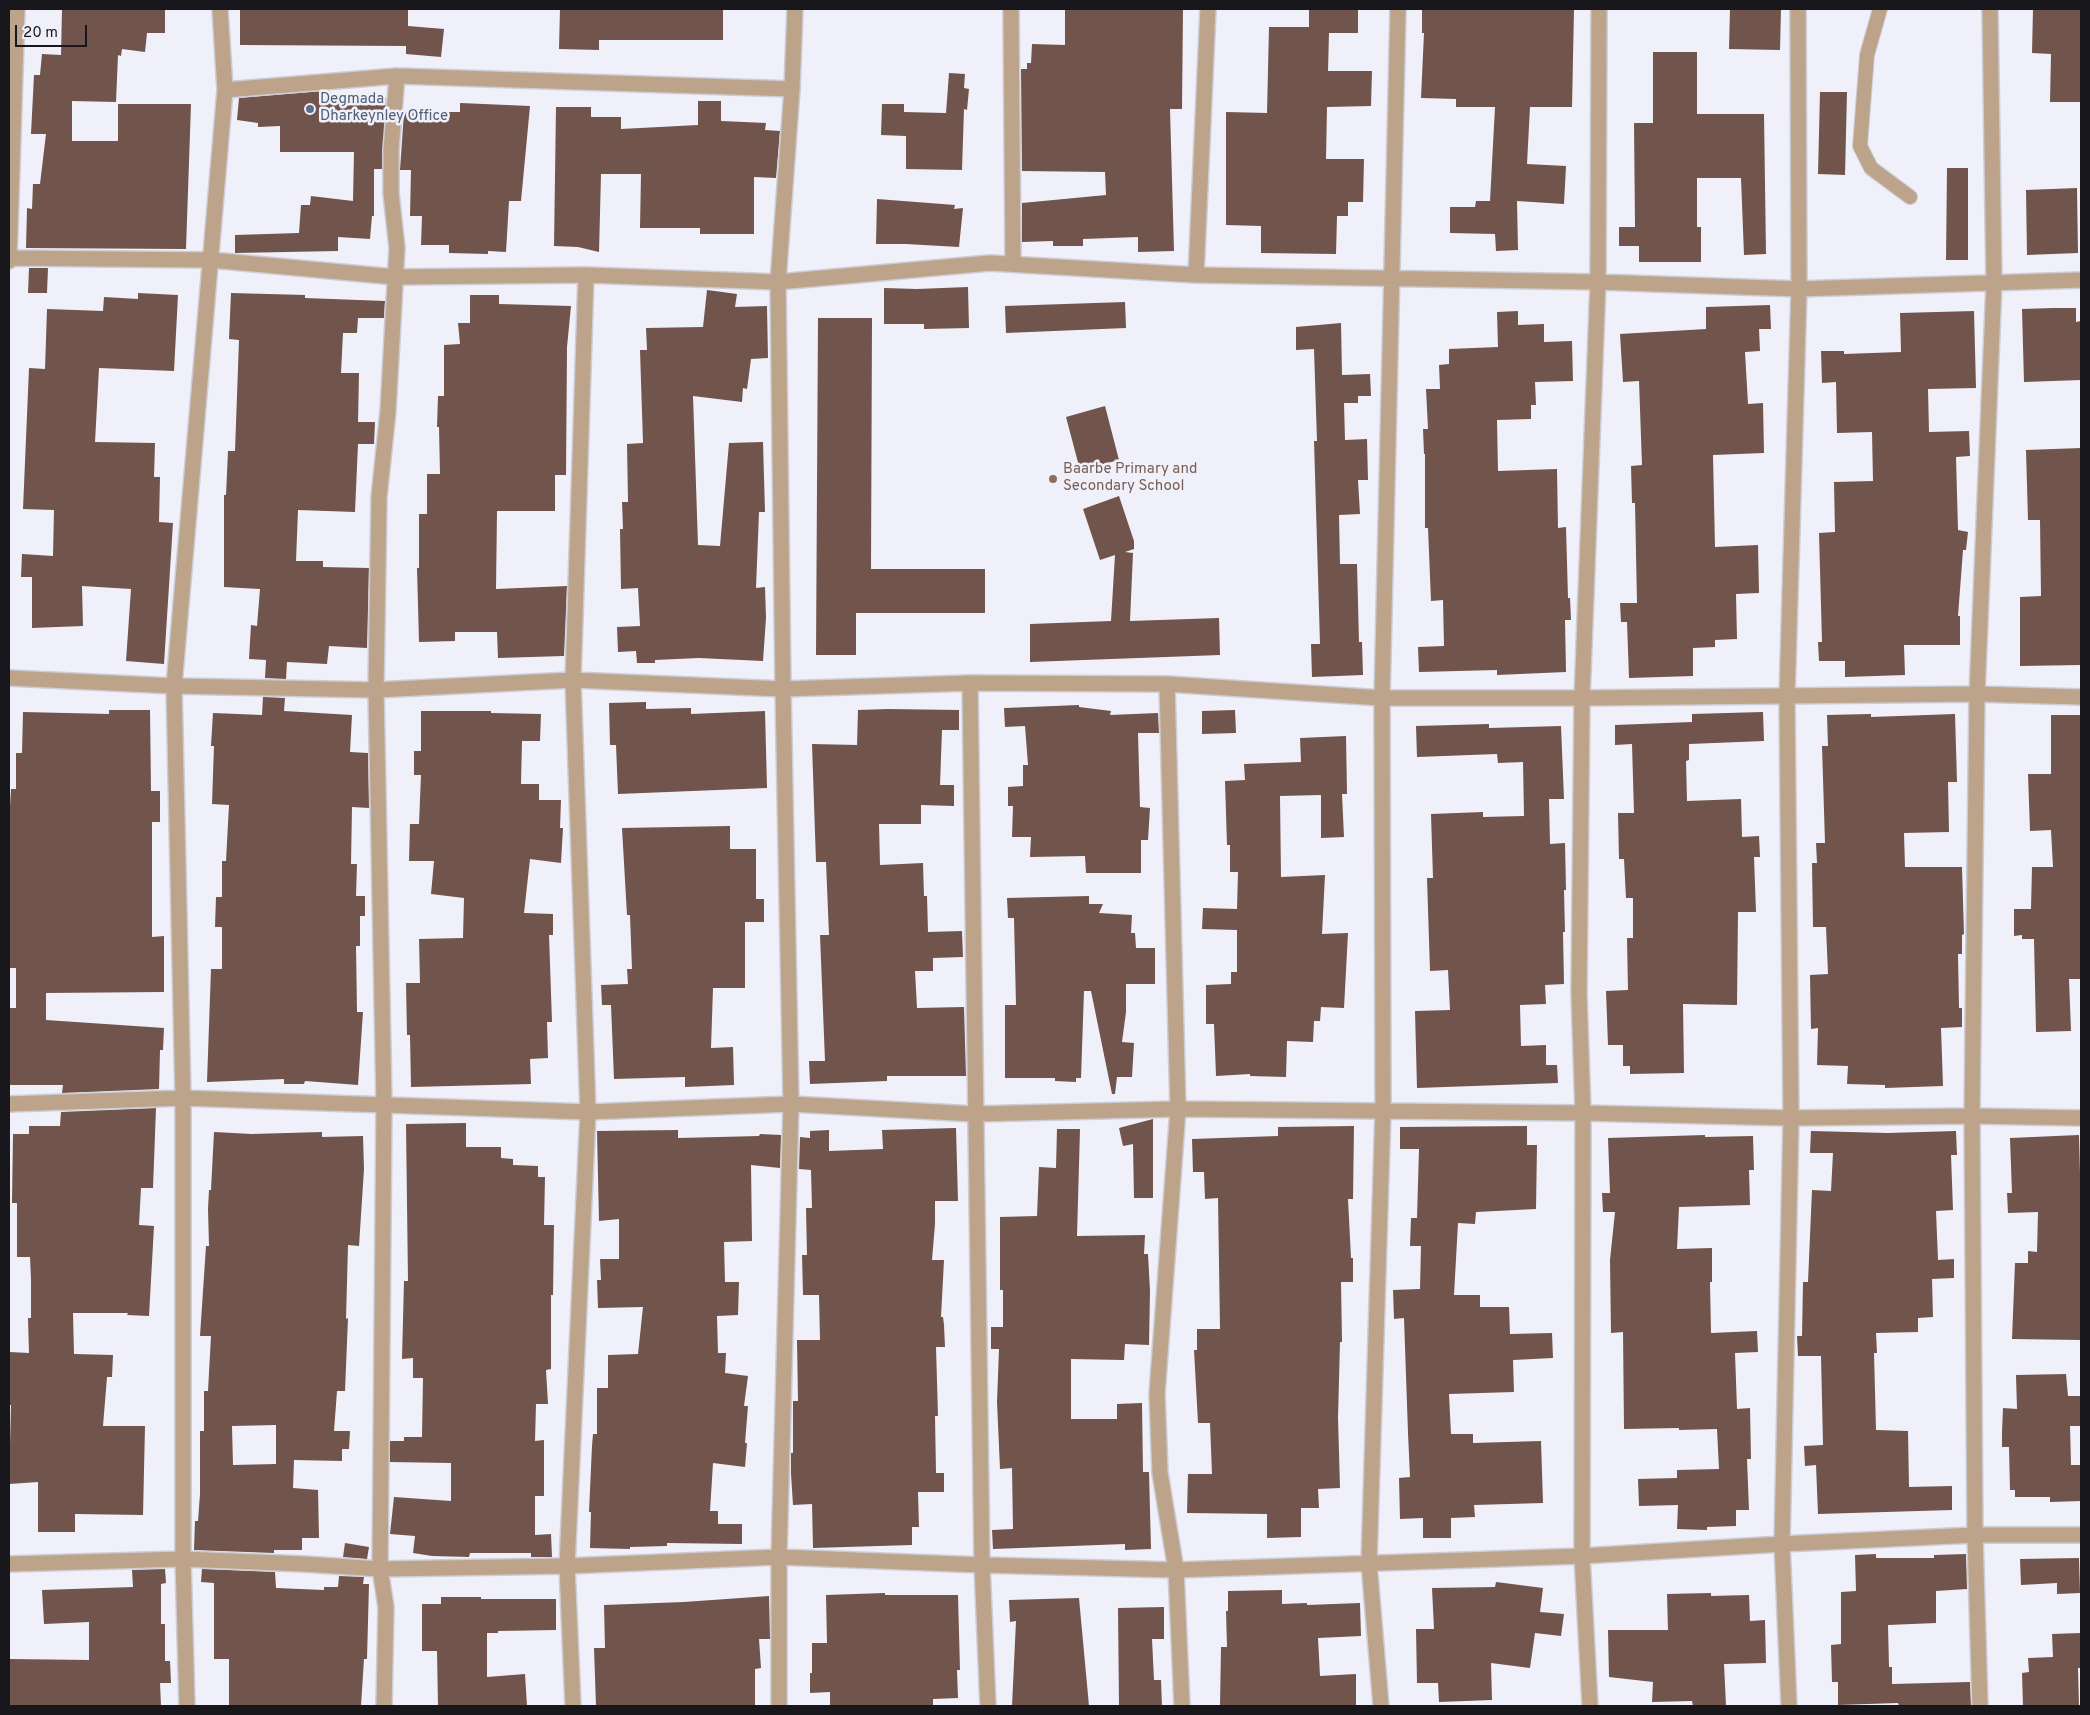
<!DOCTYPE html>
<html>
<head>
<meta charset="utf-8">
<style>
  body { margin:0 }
  #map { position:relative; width:2090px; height:1715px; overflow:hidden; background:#f0f0fa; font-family:Overpass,sans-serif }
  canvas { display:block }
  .frame { position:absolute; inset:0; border:10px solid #18181c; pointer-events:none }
  .scale { position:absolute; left:15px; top:25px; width:72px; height:22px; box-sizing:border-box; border:2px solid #18181c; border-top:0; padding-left:6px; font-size:15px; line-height:18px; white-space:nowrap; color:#18181c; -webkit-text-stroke:4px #f0f0fa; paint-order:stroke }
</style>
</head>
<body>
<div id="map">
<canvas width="2090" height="1715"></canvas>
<div class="frame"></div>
<div class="scale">20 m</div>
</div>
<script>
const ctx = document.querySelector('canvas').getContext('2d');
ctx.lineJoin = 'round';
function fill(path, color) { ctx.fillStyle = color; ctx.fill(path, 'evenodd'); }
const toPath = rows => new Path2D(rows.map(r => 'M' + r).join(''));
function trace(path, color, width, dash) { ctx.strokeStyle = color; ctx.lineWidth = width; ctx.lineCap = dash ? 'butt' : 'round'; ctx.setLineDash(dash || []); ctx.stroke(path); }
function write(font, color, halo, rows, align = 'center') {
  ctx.font = font + ' Overpass,sans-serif'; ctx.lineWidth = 5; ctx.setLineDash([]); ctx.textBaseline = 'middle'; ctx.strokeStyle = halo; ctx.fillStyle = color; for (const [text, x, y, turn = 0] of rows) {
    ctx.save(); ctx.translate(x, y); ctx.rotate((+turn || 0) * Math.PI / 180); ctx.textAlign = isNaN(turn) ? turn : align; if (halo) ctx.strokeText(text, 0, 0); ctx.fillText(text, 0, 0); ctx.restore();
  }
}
fill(toPath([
  [62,9,165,9,165,33,147,33,145,52,122,49,121,56,118,55,116,102,72,101,72,141,118,141,118,104,191,104,186,249,26,248,27,208,32,209,33,184,40,184,46,134,31,134,34,75,40,75,42,54,61,55],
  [240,9,408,9,408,26,444,29,441,57,406,54,406,46,240,45],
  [560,9,723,9,723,40,599,40,599,50,559,49],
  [1065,9,1183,9,1182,109,1170,109,1174,251,1138,252,1138,237,1083,239,1083,246,1053,246,1053,241,1022,242,1022,203,1106,195,1105,172,1022,171,1021,69,1027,69,1027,63,1031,63,1032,44,1065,45],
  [1309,9,1358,9,1358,33,1329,33,1328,71,1372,71,1371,106,1327,107,1326,159,1364,159,1363,202,1348,202,1348,216,1337,216,1336,254,1261,253,1261,226,1226,225,1226,112,1267,113,1269,27,1309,27],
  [1422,9,1574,9,1572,107,1530,107,1527,164,1566,166,1564,204,1517,201,1518,250,1496,251,1495,234,1450,233,1450,207,1475,207,1476,201,1490,201,1495,107,1456,107,1456,99,1421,98,1424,33,1422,33],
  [1730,9,1781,9,1780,50,1729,49],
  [2033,9,2081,9,2081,102,2050,102,2051,54,2032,53],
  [1653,52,1697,52,1697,114,1764,114,1766,254,1744,255,1741,178,1697,178,1697,227,1701,227,1701,262,1639,262,1639,246,1619,246,1619,227,1635,227,1634,123,1653,123],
  [949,73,965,74,964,88,969,89,967,110,964,109,962,170,906,169,906,136,881,135,882,104,904,104,904,112,946,113],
  [322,91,330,92,331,97,386,98,382,169,374,169,374,216,372,216,370,239,338,237,338,251,235,253,235,235,299,233,301,205,310,205,311,196,353,201,354,152,280,152,280,126,258,127,258,123,237,120,239,98],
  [1820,92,1847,92,1845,175,1818,174],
  [698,101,721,101,721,121,766,123,765,130,780,131,776,178,754,177,754,234,700,234,700,228,640,228,641,174,601,174,599,252,578,247,554,246,556,107,591,107,591,117,621,117,621,129,698,125],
  [460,103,530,106,521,201,509,201,506,252,488,251,488,254,449,253,449,245,421,245,422,216,410,216,411,170,400,170,404,112,460,112],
  [1947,168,1968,168,1968,260,1946,260],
  [2077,188,2078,253,2027,255,2026,190],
  [877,199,955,205,954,209,963,208,959,247,906,244,876,244],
  [29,268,48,268,47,293,28,293],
  [968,287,969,328,924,329,924,324,884,324,884,288,917,289],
  [707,290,737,294,735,307,767,306,768,358,751,359,747,389,743,388,742,402,693,396,698,545,720,546,729,443,763,442,765,512,759,512,756,588,765,587,766,618,763,661,699,658,655,660,655,663,637,663,636,651,618,652,617,627,640,626,638,588,621,589,620,529,623,529,622,502,628,502,627,444,643,443,640,350,647,350,646,328,703,327],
  [138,293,178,295,174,371,99,368,95,442,155,443,154,477,160,477,159,522,173,523,164,664,126,661,131,589,82,586,83,626,32,628,32,577,21,577,22,554,53,556,54,510,23,509,29,368,45,369,47,309,103,311,104,297,138,299],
  [231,293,305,295,305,298,385,301,384,318,358,318,357,333,343,333,341,373,359,373,358,422,375,422,374,444,358,444,355,512,298,510,296,561,323,561,323,567,369,568,367,648,329,646,327,664,287,662,286,679,265,678,266,660,249,659,251,625,257,626,260,589,224,587,224,495,226,495,228,451,235,451,239,340,229,339],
  [470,295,499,295,499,304,571,306,567,347,566,475,555,475,555,511,497,511,496,589,567,586,564,656,498,658,497,632,455,632,455,641,419,642,417,568,419,568,419,514,427,514,427,474,440,474,439,427,437,427,438,396,444,396,444,345,460,344,458,323,470,323],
  [1125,302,1126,328,1006,333,1005,306],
  [1770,305,1771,329,1759,329,1760,351,1745,352,1748,404,1763,403,1764,453,1713,455,1715,547,1758,545,1759,593,1736,594,1737,639,1715,640,1715,647,1693,648,1693,676,1629,678,1627,622,1621,622,1620,603,1637,603,1635,503,1632,503,1631,466,1642,465,1639,381,1623,382,1620,334,1706,329,1706,307],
  [2053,308,2076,308,2076,322,2081,321,2081,380,2024,382,2022,309],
  [1518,311,1518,325,1544,324,1544,342,1572,341,1573,381,1535,382,1536,405,1531,405,1531,419,1497,420,1498,471,1557,469,1558,528,1566,527,1568,598,1570,598,1571,620,1565,620,1566,672,1497,675,1497,670,1419,672,1418,647,1444,646,1443,600,1431,601,1428,528,1425,528,1425,454,1424,454,1423,429,1428,429,1426,389,1440,389,1439,365,1449,364,1449,349,1498,347,1497,312],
  [1974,311,1976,388,1928,389,1929,432,1969,431,1970,456,1956,457,1958,530,1968,532,1966,550,1963,550,1958,616,1960,616,1960,645,1904,645,1905,675,1845,677,1845,661,1819,661,1818,642,1822,642,1819,533,1835,532,1834,482,1873,481,1872,432,1837,433,1836,382,1822,383,1821,351,1844,351,1844,354,1901,352,1900,313],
  [818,318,872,318,871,569,985,569,985,613,856,613,856,655,816,655],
  [1341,323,1342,375,1370,374,1371,396,1358,396,1358,403,1344,403,1345,440,1367,439,1368,480,1358,480,1360,514,1339,515,1340,564,1357,564,1359,642,1362,642,1363,675,1312,677,1311,644,1320,644,1314,441,1317,441,1314,349,1296,350,1296,327],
  [1105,406,1119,460,1080,470,1066,417],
  [2081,448,2081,665,2020,666,2020,597,2041,596,2040,520,2028,520,2026,450],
  [1119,496,1134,541,1134,549,1125,552,1133,553,1130,621,1219,618,1220,655,1030,662,1030,624,1111,621,1115,555,1100,560,1083,509],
  [263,697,285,698,284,711,352,715,350,752,368,753,369,808,352,807,351,864,357,864,356,896,365,896,365,916,360,916,360,946,356,946,357,1012,363,1012,358,1085,305,1081,304,1084,284,1084,284,1079,207,1082,211,969,222,969,222,927,215,927,216,897,222,897,222,861,226,861,229,805,212,804,214,746,211,746,213,713,262,715],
  [646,702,646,709,691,708,691,714,765,711,767,788,618,794,616,745,610,745,609,703],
  [1079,705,1079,707,1111,711,1110,715,1158,713,1159,733,1138,733,1140,807,1150,808,1148,840,1141,840,1141,873,1086,873,1085,856,1030,857,1031,837,1012,837,1013,806,1008,806,1008,787,1023,786,1023,765,1028,765,1025,726,1005,727,1004,708],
  [888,709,959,710,959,730,942,730,940,785,954,785,954,806,921,805,921,824,879,824,880,865,923,863,924,896,927,896,928,932,962,931,963,957,933,958,933,971,915,971,917,1008,964,1007,966,1076,887,1076,887,1081,810,1084,809,1061,825,1061,820,935,829,935,826,862,816,862,812,744,857,745,858,710],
  [109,710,150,710,151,791,160,791,160,822,152,822,152,937,164,936,164,992,46,993,46,1020,164,1028,163,1050,160,1050,159,1089,62,1093,63,1085,9,1085,9,1008,16,1008,16,968,9,968,9,824,11,789,16,789,16,753,22,753,23,712,109,714],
  [1235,710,1236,733,1202,734,1202,711],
  [421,711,491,711,491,713,541,714,540,741,522,741,521,784,539,784,539,800,561,800,560,828,563,828,561,863,530,859,524,913,553,914,553,935,549,935,552,1022,547,1022,548,1058,530,1059,531,1084,411,1087,410,1035,407,1035,406,983,420,983,419,939,463,938,464,898,431,894,434,861,409,861,410,824,419,824,421,775,414,775,414,751,421,751],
  [1763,712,1764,741,1689,744,1689,760,1686,761,1687,801,1741,799,1742,837,1759,836,1760,857,1754,857,1756,912,1738,912,1737,1005,1683,1004,1684,1073,1630,1074,1630,1066,1623,1066,1623,1045,1608,1045,1606,991,1628,990,1627,938,1633,938,1633,898,1626,898,1624,859,1619,859,1618,813,1634,813,1632,744,1615,745,1615,725,1692,722,1692,714],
  [1871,714,1871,717,1955,714,1957,782,1948,782,1949,832,1904,833,1905,867,1962,867,1964,934,1962,935,1962,954,1958,954,1959,1008,1962,1008,1962,1027,1941,1028,1943,1086,1885,1088,1885,1085,1847,1084,1848,1066,1817,1065,1818,1028,1811,1029,1810,975,1828,974,1826,927,1813,927,1812,863,1817,863,1816,843,1825,843,1822,746,1828,746,1827,715],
  [2051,715,2081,715,2081,979,2069,979,2071,1031,2036,1032,2034,939,2022,939,2022,935,2014,936,2014,909,2031,909,2032,867,2053,867,2051,830,2030,831,2028,774,2051,774],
  [1489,724,1489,728,1561,726,1564,799,1549,799,1550,844,1565,843,1566,890,1564,890,1565,932,1563,932,1564,984,1545,985,1546,1004,1520,1005,1521,1046,1546,1045,1546,1065,1557,1065,1558,1083,1417,1088,1415,1011,1450,1010,1448,970,1430,971,1427,878,1433,878,1431,814,1483,812,1483,817,1524,816,1523,762,1498,763,1497,754,1417,757,1416,726],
  [1346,736,1347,794,1342,794,1344,837,1321,838,1321,795,1280,796,1281,877,1325,875,1322,934,1348,933,1344,1008,1321,1007,1320,1021,1314,1021,1313,1042,1287,1041,1286,1077,1250,1076,1250,1074,1216,1076,1214,1024,1206,1024,1206,985,1231,984,1231,972,1237,972,1237,930,1202,929,1203,908,1237,909,1238,872,1230,872,1230,845,1227,845,1225,781,1245,780,1244,764,1301,762,1300,738],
  [730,826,730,849,756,849,756,899,764,899,764,922,745,922,745,988,713,988,711,1048,733,1047,734,1085,685,1087,685,1077,614,1079,611,1005,602,1005,601,985,628,984,627,969,632,969,630,915,627,915,622,828],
  [1089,896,1089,904,1103,904,1099,913,1132,915,1131,933,1135,933,1136,948,1155,948,1155,984,1126,984,1126,1012,1122,1042,1134,1043,1132,1077,1117,1077,1115,1094,1112,1094,1091,991,1084,991,1081,1078,1076,1078,1076,1082,1055,1081,1055,1078,1005,1078,1005,1005,1016,1005,1014,918,1008,918,1007,898],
  [156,1108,153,1188,141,1188,139,1225,154,1226,149,1316,127,1315,128,1313,73,1313,74,1354,113,1355,112,1377,107,1377,103,1426,145,1426,143,1515,75,1514,75,1532,38,1532,38,1482,9,1484,11,1405,9,1405,9,1352,29,1353,28,1318,31,1318,31,1279,30,1257,17,1257,17,1203,12,1203,13,1134,29,1134,29,1126,60,1126,61,1112],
  [1153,1119,1153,1198,1134,1198,1133,1144,1123,1146,1119,1128],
  [466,1123,466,1147,501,1147,501,1158,513,1159,513,1165,538,1166,538,1177,545,1177,544,1225,554,1225,553,1295,551,1295,551,1369,546,1370,548,1404,536,1404,535,1441,544,1440,544,1496,535,1496,535,1535,551,1534,552,1557,531,1557,531,1553,470,1553,469,1557,432,1556,413,1553,415,1536,390,1534,394,1497,451,1501,451,1463,390,1462,390,1441,404,1441,404,1437,422,1437,423,1378,413,1378,413,1358,402,1359,404,1281,408,1281,406,1124],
  [1354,1126,1353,1199,1348,1199,1351,1258,1353,1258,1353,1282,1341,1282,1342,1342,1340,1342,1338,1418,1340,1488,1318,1489,1319,1508,1301,1508,1301,1537,1267,1538,1267,1514,1187,1513,1188,1474,1212,1474,1210,1423,1198,1423,1194,1350,1197,1350,1197,1329,1220,1329,1218,1198,1205,1199,1204,1172,1193,1172,1192,1139,1278,1136,1278,1127],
  [1527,1126,1527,1145,1537,1145,1536,1209,1476,1212,1475,1224,1458,1223,1454,1295,1480,1295,1480,1307,1509,1307,1510,1334,1552,1333,1553,1358,1513,1360,1514,1392,1449,1394,1451,1434,1473,1434,1473,1443,1541,1441,1543,1503,1474,1505,1475,1517,1451,1518,1451,1538,1423,1538,1423,1518,1400,1519,1399,1478,1410,1477,1408,1433,1404,1318,1394,1319,1393,1290,1420,1289,1421,1246,1410,1246,1411,1218,1417,1218,1419,1149,1400,1149,1400,1127],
  [956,1128,958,1201,935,1201,935,1224,932,1260,944,1260,941,1317,943,1317,944,1325,945,1347,936,1347,938,1416,935,1416,936,1473,944,1473,944,1492,918,1492,919,1527,912,1527,912,1545,813,1548,812,1504,793,1505,791,1474,791,1453,793,1453,793,1401,798,1401,797,1340,820,1340,819,1295,803,1295,802,1255,807,1255,806,1208,812,1208,811,1170,799,1169,800,1137,810,1138,810,1131,829,1130,829,1151,883,1149,882,1130],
  [1057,1129,1080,1129,1077,1236,1145,1235,1144,1254,1148,1254,1150,1291,1149,1345,1125,1344,1124,1360,1071,1359,1071,1419,1117,1419,1117,1404,1142,1403,1143,1472,1149,1472,1151,1549,1125,1550,1125,1544,993,1549,992,1530,1013,1529,1012,1468,1000,1469,997,1402,999,1349,991,1349,991,1327,1003,1327,1003,1290,1000,1290,1000,1217,1037,1216,1039,1167,1056,1168],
  [678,1130,678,1138,759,1136,760,1134,781,1135,780,1168,751,1165,752,1241,724,1242,725,1282,739,1282,738,1315,717,1316,718,1353,726,1353,725,1373,748,1376,744,1406,748,1406,745,1443,747,1443,745,1467,713,1463,710,1511,718,1511,718,1524,742,1524,742,1544,667,1543,667,1546,630,1547,630,1549,590,1548,591,1512,589,1512,592,1446,593,1434,597,1434,597,1388,608,1388,608,1355,638,1354,643,1307,598,1308,597,1280,601,1280,600,1259,619,1259,619,1219,599,1221,597,1131],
  [1811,1131,1888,1133,1956,1131,1957,1155,1951,1155,1953,1210,1936,1211,1938,1260,1954,1259,1954,1278,1932,1279,1933,1317,1918,1318,1918,1332,1876,1333,1877,1353,1874,1353,1876,1430,1908,1431,1909,1487,1952,1486,1952,1510,1818,1514,1816,1465,1805,1466,1804,1446,1823,1445,1821,1356,1798,1356,1797,1336,1802,1336,1803,1282,1808,1282,1812,1190,1831,1191,1833,1153,1810,1153],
  [214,1132,252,1134,322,1132,322,1137,363,1136,364,1169,359,1246,348,1245,346,1319,348,1318,345,1391,337,1391,334,1431,350,1431,349,1449,342,1449,342,1461,294,1460,293,1488,318,1490,319,1538,302,1538,302,1550,274,1550,274,1553,194,1550,195,1521,198,1521,200,1494,200,1431,204,1431,204,1391,208,1391,211,1336,200,1336,206,1246,209,1246,208,1209,209,1190,211,1190],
  [276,1425,276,1464,233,1465,232,1426],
  [1705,1135,1705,1137,1753,1136,1754,1170,1749,1170,1750,1205,1679,1207,1677,1249,1712,1248,1712,1282,1710,1282,1711,1333,1757,1331,1758,1352,1735,1353,1737,1409,1750,1408,1751,1459,1747,1459,1749,1510,1736,1510,1736,1526,1707,1527,1707,1530,1677,1529,1678,1505,1639,1506,1638,1479,1677,1478,1677,1470,1719,1469,1717,1429,1679,1430,1679,1428,1624,1429,1623,1332,1611,1333,1610,1260,1615,1212,1603,1212,1602,1193,1610,1193,1608,1138],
  [2079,1135,2081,1212,2081,1340,2012,1339,2015,1263,2028,1263,2028,1251,2037,1252,2038,1212,2008,1213,2007,1193,2012,1193,2010,1138],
  [2066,1374,2068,1396,2081,1396,2081,1426,2070,1426,2071,1465,2081,1465,2081,1501,2050,1502,2050,1497,2015,1497,2015,1490,2010,1490,2009,1447,2002,1447,2002,1432,2003,1408,2017,1409,2016,1375],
  [345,1543,369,1547,367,1559,343,1557],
  [1876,1554,1876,1558,1934,1558,1934,1555,1966,1554,1967,1589,1936,1591,1936,1623,1888,1625,1889,1667,1892,1667,1892,1684,1970,1682,1971,1706,1899,1706,1898,1703,1838,1705,1838,1682,1832,1682,1831,1645,1841,1644,1841,1592,1856,1591,1855,1555],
  [2079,1558,2080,1593,2057,1594,2057,1583,2021,1585,2020,1559],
  [165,1569,166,1583,161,1584,161,1624,165,1624,165,1661,170,1661,171,1683,160,1683,161,1706,9,1706,9,1659,89,1660,89,1622,44,1624,42,1590,133,1587,132,1570],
  [202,1569,275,1572,276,1588,324,1590,324,1587,338,1587,339,1576,364,1577,363,1584,369,1584,367,1659,364,1659,361,1706,229,1706,229,1659,214,1659,214,1583,201,1582],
  [1496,1582,1543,1588,1540,1612,1564,1614,1561,1636,1535,1633,1530,1668,1491,1663,1492,1700,1439,1702,1438,1683,1417,1683,1416,1629,1434,1629,1432,1588,1495,1587],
  [1282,1590,1282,1604,1307,1603,1307,1605,1360,1603,1361,1636,1318,1638,1320,1676,1356,1674,1356,1705,1220,1706,1221,1647,1227,1647,1226,1611,1228,1611,1228,1591],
  [885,1593,885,1595,958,1595,960,1670,957,1670,958,1698,933,1699,933,1706,830,1706,830,1692,810,1693,810,1673,812,1673,812,1643,827,1643,826,1595],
  [1711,1593,1711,1596,1749,1595,1750,1621,1765,1620,1766,1663,1724,1664,1726,1706,1693,1706,1692,1701,1652,1702,1653,1682,1609,1677,1608,1630,1668,1630,1667,1594],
  [769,1596,770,1639,759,1639,761,1668,755,1669,755,1706,596,1706,594,1648,605,1648,604,1605,684,1602],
  [441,1597,481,1597,481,1599,556,1599,556,1630,498,1631,498,1633,487,1633,487,1677,525,1674,527,1706,438,1706,437,1651,422,1651,422,1604,441,1604],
  [1079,1598,1089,1706,1012,1706,1016,1621,1010,1622,1009,1600],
  [1164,1607,1164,1639,1152,1639,1154,1680,1161,1680,1162,1706,1119,1706,1118,1608],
  [2081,1633,2081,1668,2078,1668,2079,1706,2023,1706,2022,1673,2029,1672,2028,1658,2053,1657,2052,1634]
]), '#71544b');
const lane = toPath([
  [1880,9,1867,55,1860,146,1871,168,1910,197]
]);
const street = toPath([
  [1011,9,1013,263],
  [225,90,397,76,792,89],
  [9,258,211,260,395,277,586,275,778,282,990,263,1196,275,1598,282,1799,289,2081,280],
  [9,261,17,9],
  [1196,275,1208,9],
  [9,678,174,686,376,690,573,680,783,689,970,683,1167,684,1382,698,1582,698,1977,694,2081,697],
  [970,683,982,1565,988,1706],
  [1167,684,1178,1109,1157,1394,1160,1473,1176,1570,1182,1706],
  [9,1104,183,1098,588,1112,791,1104,975,1114,1178,1109,1583,1113,1791,1118,1972,1116,2081,1118],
  [9,1564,183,1559,304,1564,380,1569,567,1566,779,1557,982,1565,1176,1570,1582,1556,1782,1544,1975,1535,2081,1535],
  [187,1706,183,1559,183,1098,174,686,225,90,220,9],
  [384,1706,386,1607,380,1569,384,1104,376,690,379,497,388,411,397,248,391,193,391,150,397,76],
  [573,1706,567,1566,588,1112,573,680,586,275],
  [779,1706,779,1557,791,1104,783,689,778,282,792,89,795,9],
  [1381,1706,1369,1563,1383,1110,1382,698,1398,9],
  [1590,1706,1582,1556,1583,1113,1579,993,1582,698,1598,282,1599,9],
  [1789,1706,1782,1544,1791,1118,1787,697,1799,289,1798,9],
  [1980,1706,1975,1535,1972,1116,1977,694,1994,283,1990,9]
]);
trace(lane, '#cdcdd6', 16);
trace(street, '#cdcdd6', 18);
trace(lane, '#bca38a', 14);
trace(street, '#bca38a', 15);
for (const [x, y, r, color] of [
  [310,109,5,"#5c6f8a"],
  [1053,479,5,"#8d6e63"]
]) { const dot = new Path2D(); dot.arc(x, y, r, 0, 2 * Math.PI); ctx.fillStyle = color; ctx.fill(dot); trace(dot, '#f0f0fa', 2); }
write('15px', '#4e5e75', '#f0f0fa', [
  ["Degmada",320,100],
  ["Dharkeynley Office",320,117]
], 'left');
write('15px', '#785e54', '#f0f0fa', [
  ["Baarbe Primary and",1063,470],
  ["Secondary School",1063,487]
], 'left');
</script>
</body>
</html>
